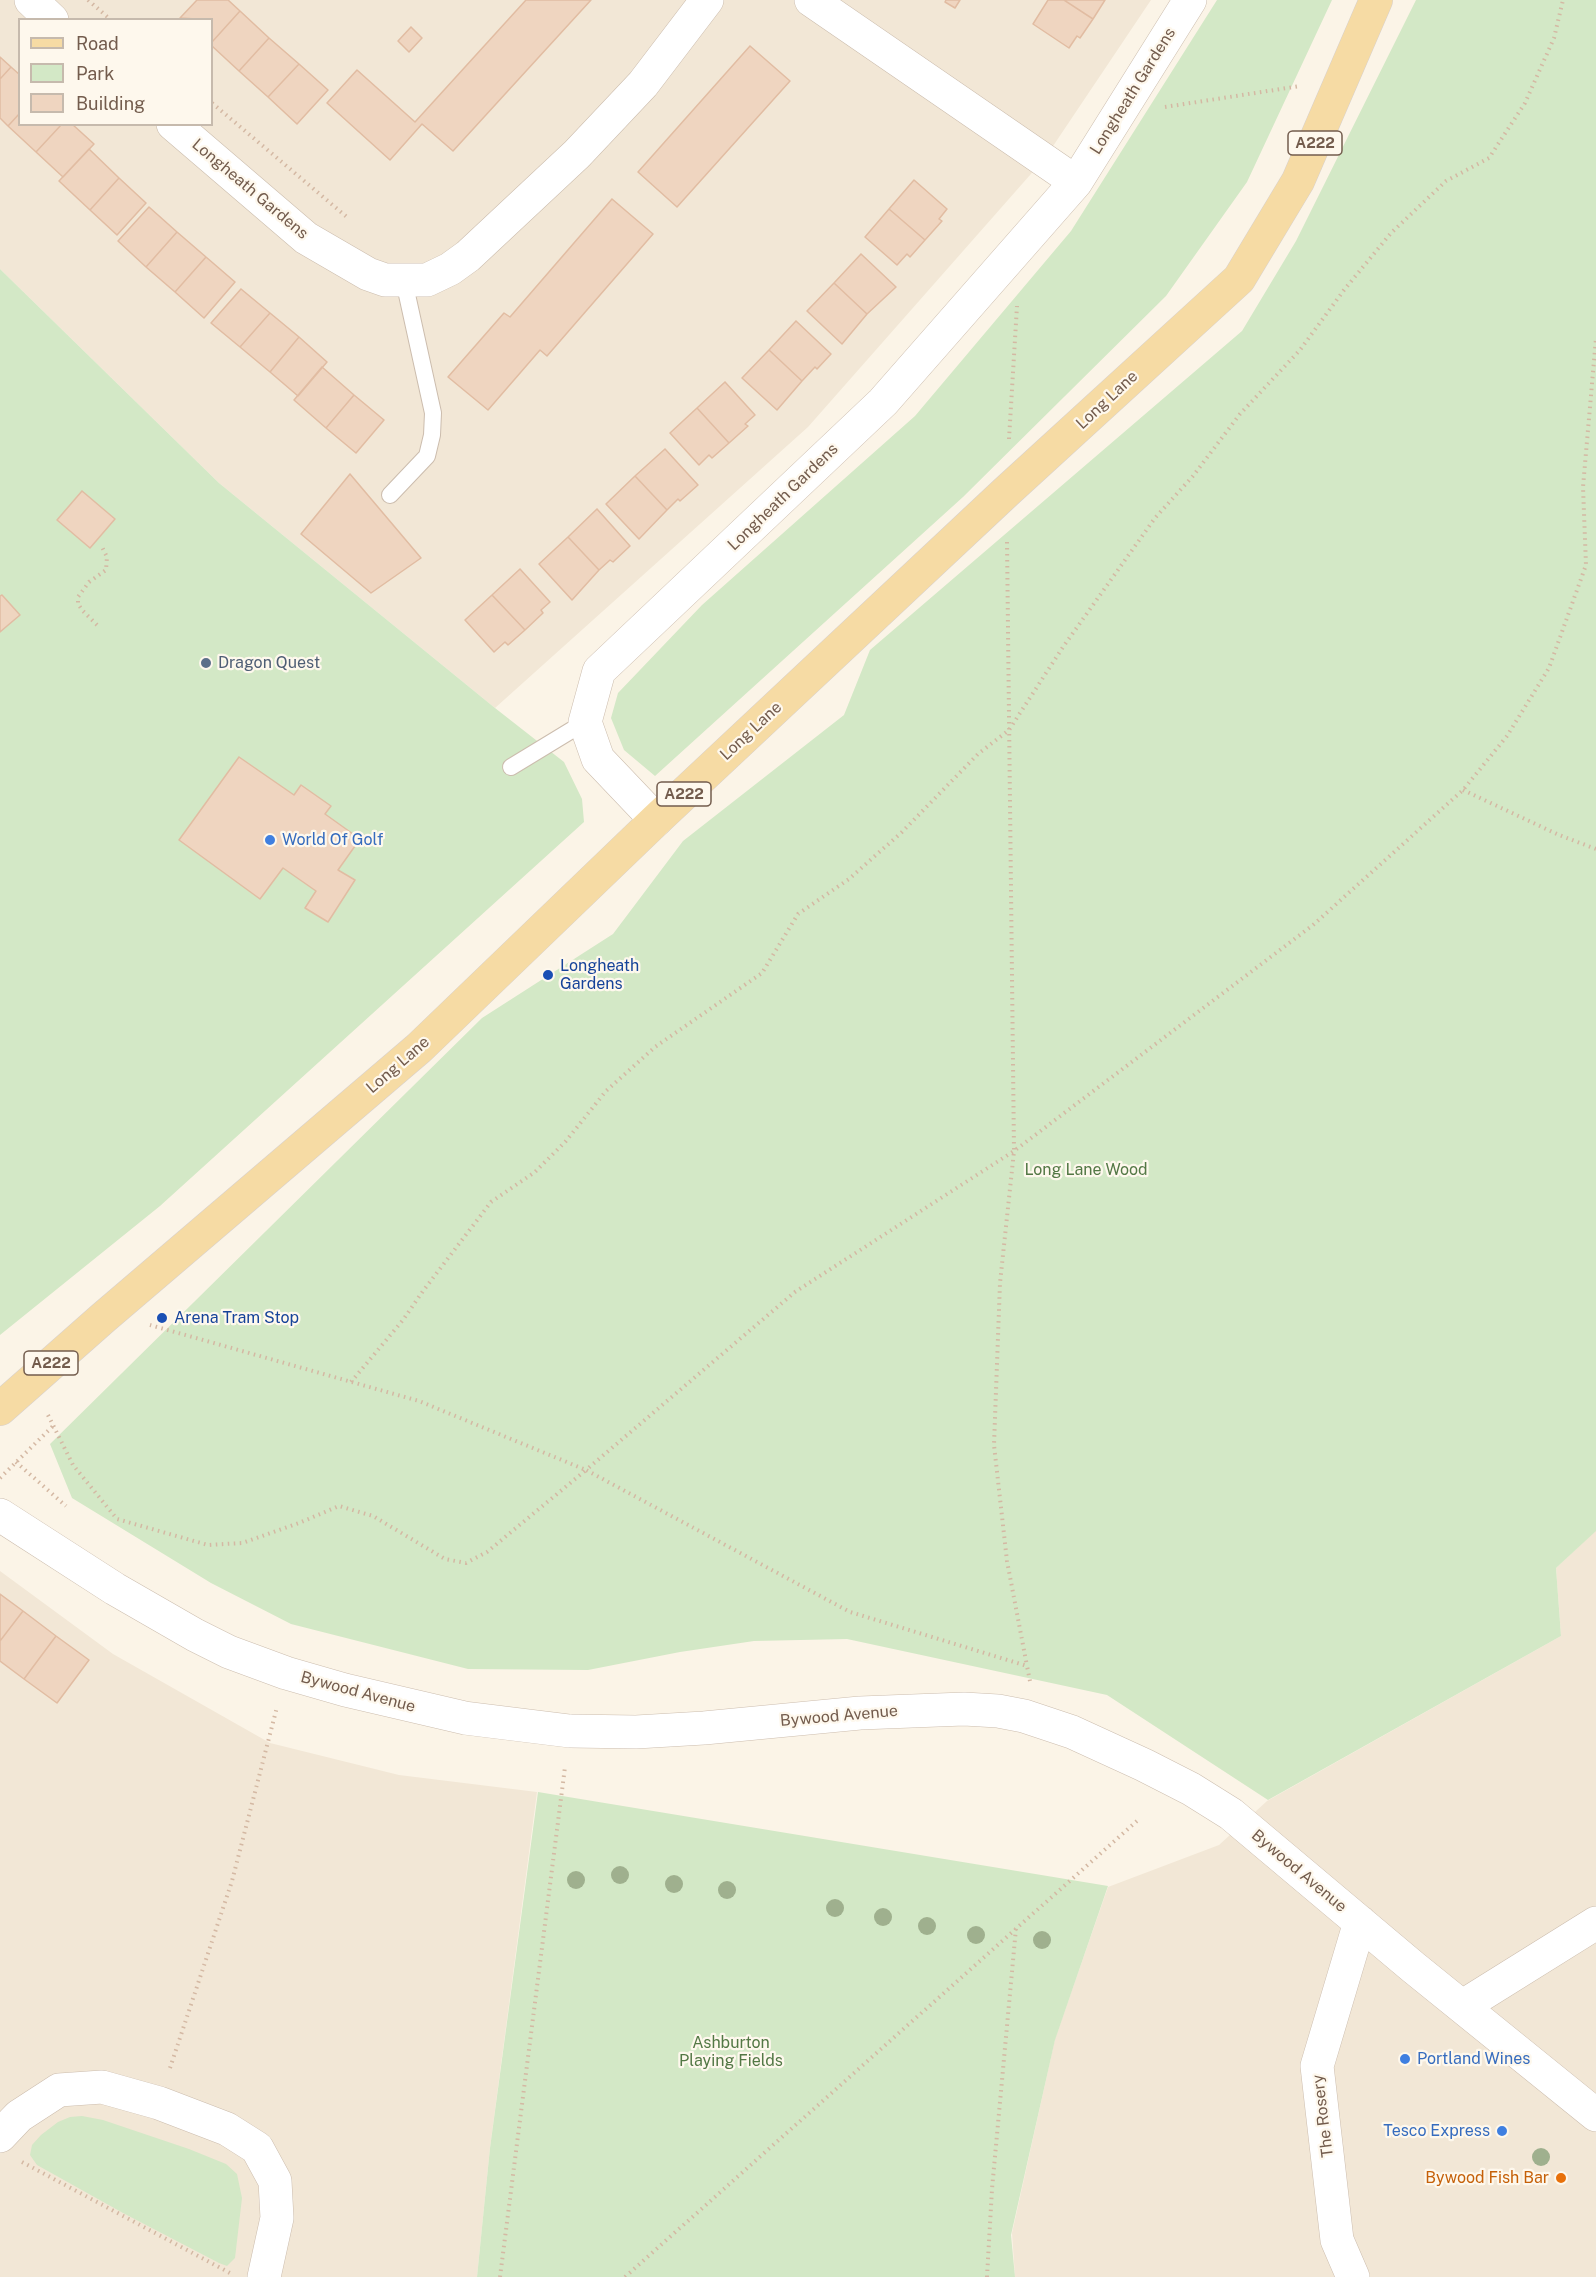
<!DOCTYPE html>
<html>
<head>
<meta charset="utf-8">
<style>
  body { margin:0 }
  #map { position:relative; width:1596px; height:2277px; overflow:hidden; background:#fbf4e7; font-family:"Public Sans",sans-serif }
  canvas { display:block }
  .legend { position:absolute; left:18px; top:18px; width:195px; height:108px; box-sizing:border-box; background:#fef8ed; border:2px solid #c6baad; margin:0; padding:8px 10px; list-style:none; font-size:18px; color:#735c4d }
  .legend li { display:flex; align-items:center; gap:12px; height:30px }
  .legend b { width:30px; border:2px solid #c6baad }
</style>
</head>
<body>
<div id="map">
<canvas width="1596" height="2277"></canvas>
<ul class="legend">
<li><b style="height:8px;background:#f6dba4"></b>Road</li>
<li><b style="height:16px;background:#d3e8c6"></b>Park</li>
<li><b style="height:16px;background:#efd5c0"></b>Building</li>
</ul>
</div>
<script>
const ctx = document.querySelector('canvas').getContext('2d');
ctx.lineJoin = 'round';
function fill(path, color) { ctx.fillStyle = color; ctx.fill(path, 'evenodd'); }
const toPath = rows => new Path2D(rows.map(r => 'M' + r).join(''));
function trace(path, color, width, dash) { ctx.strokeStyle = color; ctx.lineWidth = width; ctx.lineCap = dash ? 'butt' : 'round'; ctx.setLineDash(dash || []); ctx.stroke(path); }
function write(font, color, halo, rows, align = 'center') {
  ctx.font = font + ' "Public Sans",sans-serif'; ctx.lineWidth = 4.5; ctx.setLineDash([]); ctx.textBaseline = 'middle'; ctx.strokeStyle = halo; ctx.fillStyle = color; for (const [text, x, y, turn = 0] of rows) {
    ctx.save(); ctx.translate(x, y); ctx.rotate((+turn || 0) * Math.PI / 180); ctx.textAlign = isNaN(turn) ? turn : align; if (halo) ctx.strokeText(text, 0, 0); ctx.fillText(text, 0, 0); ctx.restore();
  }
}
fill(toPath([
  [0,0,1151,0,1045,158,808,427,495,708,219,483,0,269],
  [20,20,212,20,212,124,20,124],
  [1596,1530,1596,2277,1015,2277,1012,2233,1055,2039,1108,1887,1219,1845,1267,1801,1561,1636,1556,1568],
  [0,1571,113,1654,270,1743,399,1775,537,1792,490,2148,477,2277,0,2277]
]), '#f2e7d6');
fill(toPath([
  [1217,0,1332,0,1247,182,1166,296,963,497,655,776,624,750,611,718,618,693,702,605,915,416,1071,231],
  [1416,0,1596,0,1596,1531,1556,1568,1561,1636,1268,1800,1107,1695,847,1639,754,1641,680,1652,588,1670,468,1669,291,1624,211,1583,72,1498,50,1444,482,1018,613,934,683,841,844,715,870,650,1242,331,1296,241],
  [0,269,219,483,495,708,564,762,582,799,584,822,160,1206,0,1335],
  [538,1792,1108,1886,1055,2040,1011,2235,1015,2277,477,2277,490,2148],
  [82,2116,103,2120,189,2149,226,2164,237,2174,242,2198,235,2258,227,2266,219,2263,123,2213,37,2165,30,2155,32,2145,41,2135,58,2122,70,2117]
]), '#d3e8c6');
const building = toPath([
  [197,0,228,0,240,11,212,42,212,20,180,18,197,0],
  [526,0,591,0,453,151,422,124,390,160,327,103,357,70,415,122,526,0],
  [946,0,960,0,955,8,945,2,946,0],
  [1048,0,1064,0,1093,19,1080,38,1077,36,1069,48,1033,24,1048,0],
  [1064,0,1105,0,1093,19,1064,0],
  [240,11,269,38,239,71,212,46,212,42,240,11],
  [411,27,422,38,409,52,398,41,411,27],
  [269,38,299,64,268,97,239,71,269,38],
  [750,46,790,81,677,207,638,172,750,46],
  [0,57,11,67,0,79,0,57],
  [299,64,328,90,297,124,268,97,299,64],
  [11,67,20,75,20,113,8,126,0,118,0,79,11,67],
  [20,113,20,124,62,124,36,152,8,126,20,113],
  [62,124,72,124,94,144,63,177,36,152,62,124],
  [89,149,119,178,90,210,59,181,89,149],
  [119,178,146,203,117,235,90,210,119,178],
  [914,180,947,209,939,219,942,221,925,240,889,209,914,180],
  [612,199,653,234,547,356,540,350,488,410,448,377,504,313,510,317,612,199],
  [149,207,177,232,146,267,118,241,149,207],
  [889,209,925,240,910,257,907,254,897,265,865,237,889,209],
  [177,232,206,257,175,292,146,267,177,232],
  [861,254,896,287,867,314,834,283,861,254],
  [206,257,235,282,204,318,175,292,206,257],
  [834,283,867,314,842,344,807,311,834,283],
  [241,289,270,313,240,347,211,323,241,289],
  [270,313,299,337,270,372,240,347,270,313],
  [796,321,831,354,817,369,815,367,802,381,769,350,796,321],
  [299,337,327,362,298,396,270,372,299,337],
  [769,350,802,381,777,410,742,378,769,350],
  [322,367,354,395,326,428,294,400,322,367],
  [725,382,755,415,745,424,748,426,729,443,697,408,725,382],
  [354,395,384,420,356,453,326,428,354,395],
  [697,408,729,443,712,458,709,455,699,465,670,433,697,408],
  [665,449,698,485,680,501,678,499,667,510,635,476,665,449],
  [350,474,421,558,371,593,301,534,350,474],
  [635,476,667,510,639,539,606,504,635,476],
  [82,491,115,519,90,548,57,520,82,491],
  [597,509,630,546,613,562,610,560,599,570,568,537,597,509],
  [568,537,599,570,572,600,539,564,568,537],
  [520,569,550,602,541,610,543,613,525,630,492,595,520,569],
  [2,595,20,615,0,632,0,596,2,595],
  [492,595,525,630,508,645,505,642,494,652,465,620,492,595],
  [239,757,294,795,301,785,331,806,325,814,360,839,338,870,355,880,328,922,305,908,316,891,283,868,260,899,179,840,239,757],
  [0,1594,23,1611,0,1641,0,1594],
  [23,1611,56,1636,24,1679,0,1661,0,1641,23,1611],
  [56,1636,89,1660,57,1703,24,1679,56,1636]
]);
fill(building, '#efd5c0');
trace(building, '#e1bca2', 1.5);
const lane = toPath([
  [390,495,427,456,432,435,433,413,404,281],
  [511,767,585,722]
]);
const street = toPath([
  [31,0,52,20],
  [811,0,1076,182],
  [173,124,306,238,368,274,385,280,427,280,450,269,468,256,577,154,643,84,707,0],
  [656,820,598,759,585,722,599,671,883,402,1076,182,1190,0],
  [0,1515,115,1589,195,1635,229,1652,286,1673,345,1690,465,1718,570,1731,636,1732,704,1728,860,1713,964,1709,998,1711,1024,1716,1072,1732,1144,1765,1191,1789,1231,1814,1413,1967,1596,2115],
  [1463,2006,1596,1923],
  [0,2136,19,2116,59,2090,102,2087,159,2103,227,2129,257,2148,275,2181,277,2218,264,2277],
  [1353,2277,1337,2240,1317,2066,1360,1922]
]);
const primary = toPath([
  [0,1409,103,1318,419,1048,656,820,1006,492,1239,279,1298,181,1376,0]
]);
trace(lane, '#ccbdae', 18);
trace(street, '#ccbdae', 34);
trace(primary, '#d8d1cd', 34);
trace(toPath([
  [88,0,111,20],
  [212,103,348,218],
  [1165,107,1300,86],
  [1009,439,1017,306],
  [1007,542,1014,1151,1000,1283,994,1445,1007,1561,1027,1666],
  [97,625,83,611,78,604,78,597,89,582,106,570,107,557,102,547],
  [1463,790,1559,835,1596,849],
  [351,1382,403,1320,423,1291,491,1202,535,1172,566,1141,606,1091,655,1047,762,973,798,914,849,879,902,832,978,754,1009,730,1063,647,1155,518,1193,476,1240,414,1300,350,1344,290,1391,233,1446,181,1489,158,1525,103,1554,38,1563,0],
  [48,1415,73,1465,117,1519,208,1545,242,1543,299,1523,339,1506,373,1516,445,1559,466,1563,487,1552,586,1470,419,1401,150,1325],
  [16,1462,66,1506],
  [0,1478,54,1425],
  [1030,1681,1027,1666,850,1612,586,1470,795,1292,1014,1151,1313,925,1463,790,1507,736,1549,668,1586,565,1583,487,1596,338],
  [170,2068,232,1881,277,1707],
  [22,2162,230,2273],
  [500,2277,565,1767],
  [625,2277,1137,1821],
  [987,2277,992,2189,1016,1928]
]), '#d4b8a3', 4, [1.5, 4.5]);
trace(lane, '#fff', 16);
trace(street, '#fff', 33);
trace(primary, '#f6dba4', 33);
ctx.fillStyle = '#9fb08e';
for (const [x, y] of [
  [620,1875],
  [576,1880],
  [674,1884],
  [727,1890],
  [835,1908],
  [883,1917],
  [927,1926],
  [976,1935],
  [1042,1940],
  [1541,2157]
]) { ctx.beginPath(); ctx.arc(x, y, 9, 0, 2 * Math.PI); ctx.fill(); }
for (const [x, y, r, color] of [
  [206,663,6,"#5c6f8a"],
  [270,840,6,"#3f7fe0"],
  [548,975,6,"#1a4fb4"],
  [162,1318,6,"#1a4fb4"],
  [1405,2059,6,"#3f7fe0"],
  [1502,2131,6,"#3f7fe0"],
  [1561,2178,6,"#e8710a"]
]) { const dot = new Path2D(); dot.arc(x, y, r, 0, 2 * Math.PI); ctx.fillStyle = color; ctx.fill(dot); trace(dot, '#fef8ed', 2); }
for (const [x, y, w] of [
  [1315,143,54],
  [684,794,54],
  [51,1363,54]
]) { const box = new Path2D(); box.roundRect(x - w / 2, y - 12, w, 24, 4.5); ctx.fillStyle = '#fef8ed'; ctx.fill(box); trace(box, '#735c4d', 1.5); }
write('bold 15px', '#735c4d', null, [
  ["A222",1315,143],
  ["A222",684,794],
  ["A222",51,1363]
]);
write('16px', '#735c4d', '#fef8ed', [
  ["Longheath Gardens",1133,91,-58],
  ["Longheath Gardens",250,189,40],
  ["Long Lane",1107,400,-43],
  ["Longheath Gardens",783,497,-44],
  ["Long Lane",751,731,-43],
  ["Long Lane",398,1065,-41],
  ["Bywood Avenue",358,1692,15],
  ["Bywood Avenue",839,1716,-5],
  ["Bywood Avenue",1299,1871,40],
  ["The Rosery",1323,2116,-97]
]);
write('16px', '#4e5e75', '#fef8ed', [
  ["Dragon Quest",218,663]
], 'left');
write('16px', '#366cbe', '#fef8ed', [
  ["World Of Golf",282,840],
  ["Portland Wines",1417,2059],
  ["Tesco Express",1490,2131,"right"]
], 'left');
write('16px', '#164399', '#fef8ed', [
  ["Longheath",560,966],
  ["Gardens",560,984],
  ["Arena Tram Stop",174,1318]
], 'left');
write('16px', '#537845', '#fef8ed', [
  ["Long Lane Wood",1086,1170],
  ["Ashburton",731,2043],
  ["Playing Fields",731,2061]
]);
write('16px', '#c56008', '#fef8ed', [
  ["Bywood Fish Bar",1549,2178]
], 'right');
</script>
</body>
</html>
